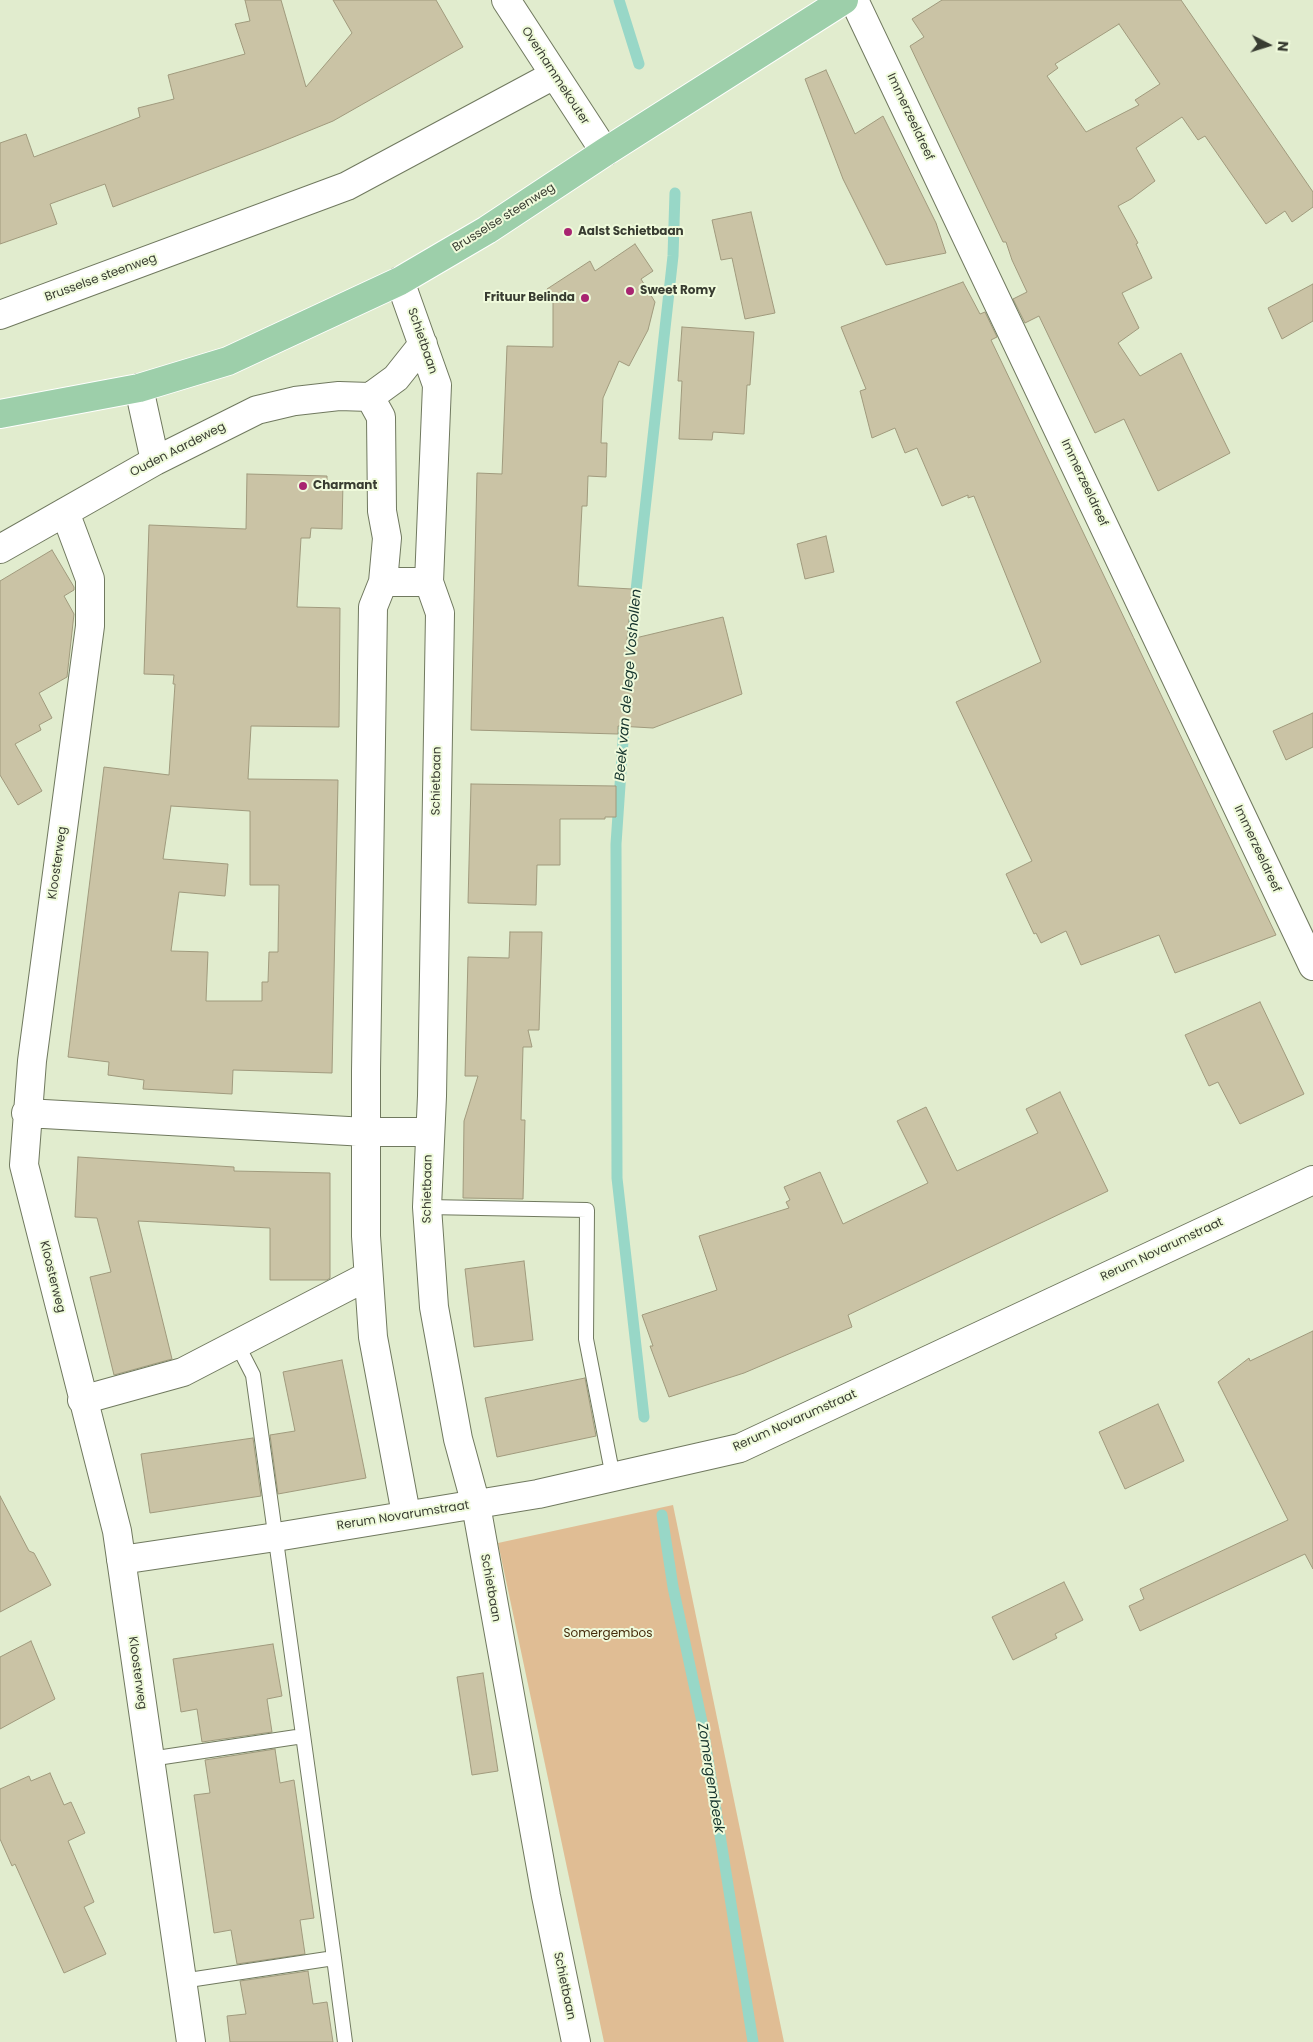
<!DOCTYPE html>
<html>
<head>
<meta charset="utf-8">
<style>
  body { margin:0 }
  #map { position:relative; width:1313px; height:2042px; overflow:hidden; background:#e1ecce; font-family:Poppins,sans-serif }
  canvas { display:block }
  .north { position:absolute; left:1243px; top:20px; width:50px; height:50px; -webkit-text-stroke:4px #effadb; paint-order:stroke; rotate:95deg; font-size:14px; font-weight:700; line-height:20px; text-align:center; color:#383c31 }
  .north::after { content:''; display:block; margin:auto; width:18px; height:22px; background:#383c31; clip-path:polygon(50% 0,100% 100%,50% 72%,0 100%) }
</style>
</head>
<body>
<div id="map">
<canvas width="1313" height="2042"></canvas>
<div class="north">N</div>
</div>
<script>
const ctx = document.querySelector('canvas').getContext('2d');
ctx.lineJoin = 'round';
function fill(path, color) { ctx.fillStyle = color; ctx.fill(path, 'evenodd'); }
const toPath = rows => new Path2D(rows.map(r => 'M' + r).join(''));
function trace(path, color, width, dash) { ctx.strokeStyle = color; ctx.lineWidth = width; ctx.lineCap = dash ? 'butt' : 'round'; ctx.setLineDash(dash || []); ctx.stroke(path); }
function write(font, color, halo, rows, align = 'center') {
  ctx.font = font + ' Poppins,sans-serif'; ctx.lineWidth = 4; ctx.setLineDash([]); ctx.textBaseline = 'middle'; ctx.strokeStyle = halo; ctx.fillStyle = color; for (const [text, x, y, turn = 0] of rows) {
    ctx.save(); ctx.translate(x, y); ctx.rotate((+turn || 0) * Math.PI / 180); ctx.textAlign = isNaN(turn) ? turn : align; if (halo) ctx.strokeText(text, 0, 0); ctx.fillText(text, 0, 0); ctx.restore();
  }
}
fill(toPath([
  [673,1505,784,2042,604,2042,498,1543]
]), '#e0bd94');
trace(toPath([
  [619,0,639,64],
  [629,654,673,256,675,193],
  [625,712,616,844,617,1178,644,1417],
  [662,1515,673,1587,702,1722,753,2042]
]), '#98d7c7', 11);
const building = toPath([
  [245,0,281,0,306,87,352,33,333,0,436,0,463,47,333,121,269,147,113,207,105,184,50,204,57,224,0,244,0,143,26,134,34,157,140,117,138,108,174,99,168,75,245,54,235,24,250,21,245,0],
  [942,0,1181,0,1313,192,1313,207,1292,222,1285,211,1266,224,1205,136,1198,140,1182,117,1136,148,1155,181,1131,199,1118,206,1138,243,1136,244,1152,278,1122,293,1139,328,1118,343,1140,376,1181,353,1230,453,1158,491,1124,419,1095,433,1039,316,1025,323,1013,299,1027,292,1012,260,1006,242,1003,242,910,46,924,37,912,19,942,0],
  [1119,24,1160,84,1135,100,1139,105,1086,132,1047,76,1058,68,1055,64,1119,24],
  [826,70,855,134,883,116,936,223,946,253,886,265,843,179,805,79,826,70],
  [751,212,775,313,745,319,732,258,721,260,712,220,751,212],
  [635,244,653,271,641,279,655,302,648,330,629,366,619,361,603,398,601,443,607,443,606,477,588,476,587,506,582,506,578,586,632,589,627,640,723,617,742,694,653,728,618,726,618,734,471,730,477,473,502,474,507,346,553,347,553,298,547,289,590,261,595,271,635,244],
  [963,282,980,314,985,312,997,337,991,340,1276,935,1175,973,1159,935,1081,965,1066,931,1041,943,1036,933,1034,934,1006,874,1032,861,956,702,1041,662,974,496,968,498,968,495,942,506,917,448,905,453,895,428,872,438,860,391,866,389,841,327,963,282],
  [1313,284,1313,321,1282,339,1268,308,1313,284],
  [682,327,754,332,750,385,747,385,744,434,713,432,712,440,679,439,682,381,678,381,682,327],
  [247,474,327,476,327,482,343,482,342,529,311,528,310,538,301,538,297,607,340,608,339,727,251,726,248,779,338,780,332,1073,233,1070,232,1094,143,1089,144,1080,108,1075,109,1062,68,1057,104,767,169,775,175,684,173,684,174,675,144,674,149,525,246,529,247,474],
  [171,806,250,811,250,885,279,885,278,952,269,952,268,982,262,982,262,1001,206,1001,208,952,171,951,179,892,225,896,228,864,163,859,171,806],
  [826,536,834,572,805,579,797,544,826,536],
  [52,550,74,587,74,590,64,596,74,614,67,677,39,693,52,718,39,725,41,730,15,744,42,791,18,805,0,775,0,581,52,550],
  [1313,713,1313,747,1286,760,1273,731,1313,713],
  [471,784,616,786,616,817,605,817,605,819,560,819,560,865,537,865,536,905,468,903,471,784],
  [510,932,542,932,539,1030,528,1030,532,1047,523,1047,521,1120,525,1120,523,1199,463,1198,464,1121,478,1076,465,1076,468,957,509,958,510,932],
  [1260,1002,1304,1094,1240,1124,1218,1082,1209,1086,1185,1035,1260,1002],
  [1060,1092,1108,1191,848,1315,852,1327,744,1373,669,1397,650,1346,653,1346,642,1315,717,1290,699,1236,789,1208,786,1202,790,1200,784,1187,820,1172,843,1224,928,1183,897,1121,926,1107,957,1171,1038,1133,1026,1109,1060,1092],
  [78,1157,234,1167,234,1171,330,1173,330,1278,327,1280,270,1280,270,1228,138,1221,172,1359,114,1375,90,1277,111,1272,97,1218,75,1217,78,1157],
  [524,1261,533,1340,474,1347,465,1269,524,1261],
  [1313,1331,1313,1569,1305,1554,1140,1631,1129,1606,1144,1599,1140,1589,1288,1520,1218,1382,1249,1358,1250,1361,1313,1331],
  [342,1360,366,1478,278,1494,270,1435,295,1431,283,1372,342,1360],
  [585,1378,596,1436,497,1457,485,1398,585,1378],
  [1158,1404,1184,1461,1125,1489,1099,1432,1158,1404],
  [253,1438,261,1496,150,1513,141,1454,253,1438],
  [0,1496,29,1551,34,1553,51,1585,0,1612,0,1496],
  [1064,1582,1083,1620,1055,1634,1057,1638,1013,1660,992,1617,1064,1582],
  [31,1641,55,1699,0,1729,0,1657,31,1641],
  [273,1644,282,1696,267,1699,272,1732,202,1742,197,1709,181,1712,173,1659,273,1644],
  [483,1673,498,1771,472,1775,457,1677,483,1673],
  [275,1749,280,1783,294,1780,314,1918,300,1920,305,1954,237,1964,231,1930,214,1933,194,1795,210,1793,205,1760,275,1749],
  [50,1773,64,1805,71,1802,85,1833,68,1841,94,1902,84,1907,106,1954,64,1973,15,1864,12,1866,0,1839,0,1789,29,1776,31,1781,50,1773],
  [308,1971,313,2004,327,2002,333,2042,230,2042,227,2016,246,2014,240,1981,308,1971]
]);
fill(building, '#cac3a5');
trace(building, '#a09a7d', 1);
const service = toPath([
  [427,1207,587,1210,586,1339,613,1477],
  [237,1344,253,1375,334,1958],
  [150,1759,303,1736],
  [182,1981,334,1958,345,2042]
]);
const minor = toPath([
  [506,0,605,152],
  [854,0,1313,966],
  [400,281,437,385,429,582,440,613,432,1096,427,1207,434,1307,458,1439,476,1505,546,1896,576,2042],
  [0,315,347,186,554,75],
  [139,388,155,461],
  [370,397,381,417,382,511,387,538,383,582,373,607,366,1071,366,1236,373,1337,406,1514],
  [370,397,396,378,423,344],
  [65,512,90,579,90,626,32,1061,24,1165,117,1531,191,2042],
  [0,549,155,461,257,410,295,401,339,396,370,397],
  [383,582,429,582],
  [26,1113,366,1132,429,1132],
  [82,1400,183,1372,368,1276],
  [121,1560,276,1537,538,1494,740,1448,1313,1180]
]);
const primary = toPath([
  [0,414,139,388,228,361,400,281,487,230,605,152,844,0]
]);
trace(service, '#70795f', 16);
trace(minor, '#70795f', 30);
trace(primary, '#fff', 30);
trace(service, '#fff', 14);
trace(minor, '#fff', 28);
trace(primary, '#9dcfaa', 28);
for (const [x, y, r, color] of [
  [568,232,5,"#a82571"],
  [630,291,5,"#a82571"],
  [585,298,5,"#a82571"],
  [303,486,5,"#a82571"]
]) { const dot = new Path2D(); dot.arc(x, y, r, 0, 2 * Math.PI); ctx.fillStyle = color; ctx.fill(dot); trace(dot, '#effadb', 2); }
write('12px', '#383c31', '#effadb', [
  ["Overhammekouter",555,76,57],
  ["Immerzeeldreef",910,117,65],
  ["Brusselse steenweg",504,218,-32],
  ["Brusselse steenweg",101,278,-20],
  ["Schietbaan",422,341,71],
  ["Ouden Aardeweg",178,450,-27],
  ["Immerzeeldreef",1084,483,65],
  ["Schietbaan",437,781,-89],
  ["Immerzeeldreef",1257,849,65],
  ["Kloosterweg",58,863,-82],
  ["Schietbaan",428,1189,-89],
  ["Rerum Novarumstraat",1162,1250,-25],
  ["Kloosterweg",52,1277,76],
  ["Rerum Novarumstraat",795,1421,-24],
  ["Rerum Novarumstraat",403,1516,-9],
  ["Schietbaan",490,1588,80],
  ["Kloosterweg",137,1673,82],
  ["Schietbaan",564,1986,78]
]);
write('bold 12px', '#383c31', '#effadb', [
  ["Aalst Schietbaan",578,232],
  ["Sweet Romy",640,291],
  ["Frituur Belinda",575,298,"right"],
  ["Charmant",313,486]
], 'left');
write('12px', '#462d0c', '#effadb', [
  ["Somergembos",608,1634]
]);
write('italic 14px', '#15342d', '#effadb', [
  ["Beek van de lege Voshollen",629,685,-85],
  ["Zomergembeek",710,1778,81]
]);
</script>
</body>
</html>
